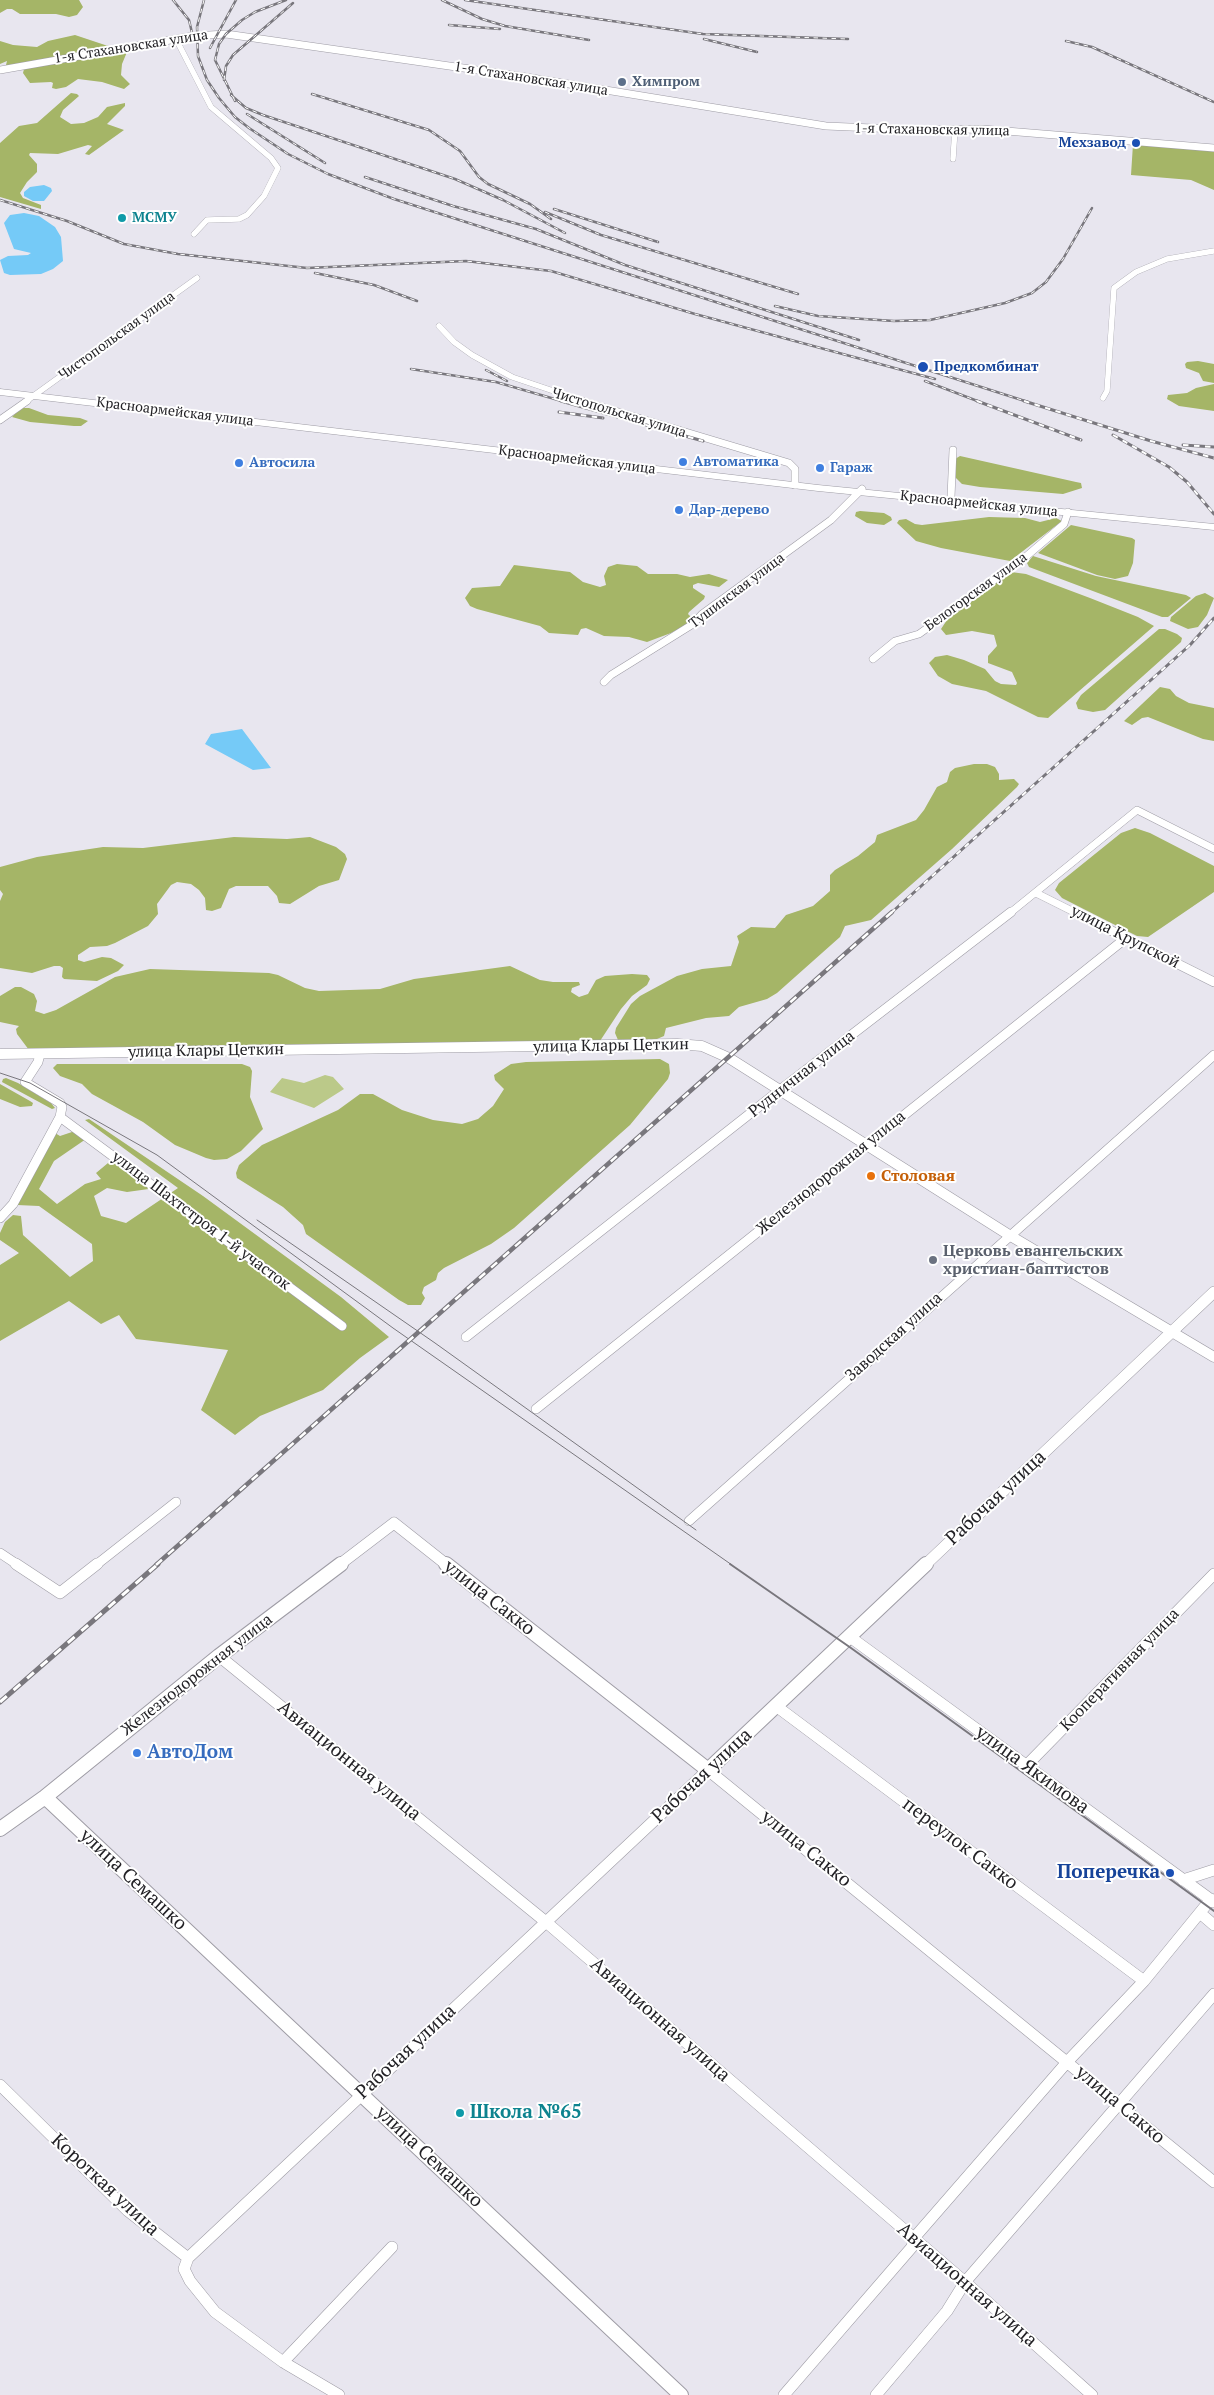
<!DOCTYPE html>
<html>
<head>
<meta charset="utf-8">
<style>
  body { margin:0 }
  canvas { display:block; background:#e8e6ef }
</style>
</head>
<body>
<canvas width="1214" height="2395"></canvas>
<script>
const ctx = document.querySelector('canvas').getContext('2d');
ctx.lineJoin = 'round';
function fill(path, color) { ctx.fillStyle = color; ctx.fill(path, 'evenodd'); }
const toPath = rows => new Path2D(rows.map(r => 'M' + r).join(''));
function trace(path, color, width, dash) { ctx.strokeStyle = color; ctx.lineWidth = width; ctx.lineCap = dash ? 'butt' : 'round'; ctx.setLineDash(dash || []); ctx.stroke(path); }
function write(font, color, halo, rows, align = 'center') {
  ctx.font = font + ' "PT Serif",serif'; ctx.lineWidth = 4; ctx.setLineDash([]); ctx.textBaseline = 'middle'; ctx.strokeStyle = halo; ctx.fillStyle = color; for (const [text, x, y, turn = 0] of rows) {
    ctx.save(); ctx.translate(x, y); ctx.rotate((+turn || 0) * Math.PI / 180); ctx.textAlign = isNaN(turn) ? turn : align; if (halo) ctx.strokeText(text, 0, 0); ctx.fillText(text, 0, 0); ctx.restore();
  }
}
fill(toPath([
  [325,1075,333,1077,344,1089,314,1108,270,1092,282,1078,304,1083]
]), '#bbc989');
fill(toPath([
  [0,0,79,0,83,7,77,15,69,17,56,14,20,14,12,9,7,9,0,13],
  [75,35,111,47,10,66,6,65,7,61,0,64,0,41,13,45,37,47,48,41],
  [127,52,122,64,121,75,130,84,124,89,102,82,78,79,66,87,56,89,52,88,53,83,51,82,30,83,23,73,24,69,34,65],
  [71,93,77,94,79,96,63,110,60,117,71,124,84,123,98,117,107,107,125,103,125,106,107,124,124,130,89,155,85,154,92,146,88,145,58,154,30,153,29,155,37,164,37,172,27,182,20,193,23,198,41,205,41,209,0,197,0,143,19,126,37,123],
  [1133,144,1214,150,1214,190,1191,180,1131,175],
  [1198,361,1214,364,1214,383,1203,381,1199,373,1186,368,1185,364,1187,362],
  [1214,384,1214,411,1179,406,1167,399,1168,395,1187,393,1196,388],
  [20,408,29,408,48,415,80,418,88,421,81,426,74,426,30,422,12,417],
  [960,456,1076,482,1081,483,1082,488,1063,494,980,487,962,484,955,477,955,459],
  [860,511,884,513,891,517,892,520,884,525,867,523,855,516,856,512],
  [989,517,1025,518,1040,522,1056,518,1062,521,1010,561,941,548,916,541,897,523,899,520,906,519,915,524,922,525],
  [1071,525,1132,538,1135,540,1133,563,1128,576,1115,579,1097,575,1038,553],
  [1033,556,1096,576,1186,595,1191,598,1168,617,1162,617,1029,567,1027,563],
  [617,564,637,566,648,574,677,574,690,577,709,574,728,580,719,587,698,583,693,585,693,588,705,596,704,599,689,612,688,614,692,618,690,623,671,633,647,642,629,637,604,636,586,628,581,629,578,635,549,633,540,626,477,609,470,606,465,598,472,588,500,586,514,565,570,572,583,582,600,587,606,585,604,576,608,567],
  [1011,572,1026,574,1090,598,1138,617,1154,626,1048,718,1038,717,986,691,952,684,938,676,929,663,935,657,947,655,964,660,985,669,995,681,1001,684,1016,685,1017,683,1012,672,988,663,988,656,997,646,994,635,972,631,946,635,941,629,947,620],
  [1205,593,1214,598,1207,615,1198,627,1188,629,1170,621,1171,617,1196,596],
  [1159,629,1165,629,1177,634,1182,638,1181,642,1105,710,1093,712,1078,709,1076,703,1081,695],
  [1160,687,1170,689,1176,696,1189,703,1214,708,1214,741,1203,739,1148,717,1142,718,1132,725,1124,721],
  [974,764,987,764,995,767,999,774,999,780,1014,779,1019,784,1017,787,952,849,871,920,845,926,840,937,777,993,767,999,739,1007,729,1016,706,1018,666,1028,664,1036,657,1039,618,1040,615,1033,616,1028,631,1004,640,996,677,976,702,969,731,966,739,942,737,936,751,927,775,928,786,915,813,906,830,891,830,875,835,870,858,856,875,842,877,835,916,820,924,810,937,787,947,782,950,772,955,768],
  [1135,828,1150,833,1214,866,1214,892,1148,937,1137,936,1119,927,1062,898,1055,890,1059,883,1121,833],
  [234,837,287,839,310,837,336,847,345,854,347,859,339,880,319,886,290,904,279,903,277,896,268,886,236,886,229,889,221,908,212,911,206,910,205,898,199,890,191,884,177,882,171,885,157,904,158,914,148,926,115,943,107,946,90,947,78,955,78,960,84,962,102,957,111,958,124,965,118,971,97,981,64,979,62,977,63,968,60,966,54,966,32,973,0,968,0,901,3,894,0,890,0,867,37,857,103,847,143,848],
  [510,966,540,980,553,982,579,982,580,985,572,988,571,992,579,997,588,994,596,980,605,976,632,974,647,975,650,979,647,985,632,996,621,1009,600,1041,29,1050,17,1034,16,1029,19,1026,0,1022,0,996,15,987,21,987,34,994,37,1001,35,1011,44,1014,56,1010,115,977,150,969,269,973,278,975,305,988,319,991,380,989,414,979],
  [660,1059,669,1064,670,1073,668,1079,630,1125,514,1228,491,1244,444,1268,438,1273,436,1280,424,1287,422,1293,425,1298,421,1305,408,1305,399,1300,306,1234,303,1225,283,1207,237,1178,236,1173,239,1165,262,1145,338,1110,360,1094,373,1094,402,1110,433,1120,462,1124,478,1119,493,1106,504,1089,495,1080,494,1075,511,1064,526,1062],
  [57,1064,242,1064,250,1067,252,1071,250,1097,263,1129,241,1151,227,1159,214,1160,206,1158,175,1145,143,1122,92,1094,82,1084,60,1076,53,1068],
  [6,1078,18,1083,51,1103,55,1108,52,1109,2,1082,3,1079],
  [0,1084,30,1101,33,1103,32,1106,20,1107,0,1099],
  [89,1119,203,1196,341,1297,389,1337,360,1358,323,1390,260,1416,235,1435,201,1410,228,1350,136,1339,119,1315,101,1324,69,1301,0,1341,0,1265,19,1253,0,1240,0,1233,5,1222,13,1215,21,1216,23,1235,70,1277,93,1261,92,1244,39,1206,17,1205,55,1133,60,1136,75,1131,86,1139,54,1161,39,1189,57,1204,85,1184,101,1179,96,1173,114,1158,156,1188,127,1192,107,1188,94,1196,101,1216,126,1223,178,1188,85,1120]
]), '#a5b567');
fill(toPath([
  [44,185,51,188,52,191,44,201,33,201,24,196,24,192,30,187],
  [24,213,39,216,55,227,61,237,63,261,53,269,41,274,10,275,4,273,0,260,8,256,28,255,31,253,14,249,4,223,10,215],
  [242,729,271,768,253,770,205,744,211,734]
]), '#75caf7');
const minorFar3 = toPath([
  [176,39,211,107,271,158,278,168,264,196,247,215,239,219,207,220,194,234],
  [953,159,955,129],
  [439,326,454,342,472,355,512,377,586,402],
  [1103,398,1107,391,1114,288,1136,272,1167,259,1214,251],
  [25,402,197,278]
]);
const minorFar2 = toPath([
  [582,401,789,463,795,469,795,485],
  [0,420,27,401],
  [951,497,953,450],
  [873,659,895,641,919,634,1022,560,1064,524,1068,512],
  [604,682,611,675,693,624,702,614,831,520,862,489],
  [1036,893,1076,913],
  [1010,913,1137,810,1214,849]
]);
const minorFar1 = toPath([
  [1074,912,1214,982],
  [60,1117,342,1326],
  [0,1218,13,1204,60,1117,62,1107,60,1103,25,1082,38,1062,40,1054],
  [466,1337,780,1090,1011,912],
  [536,1409,1126,938],
  [689,1521,1214,1055],
  [0,1553,18,1565],
  [96,1565,176,1502]
]);
const minor = toPath([
  [16,1564,60,1593,97,1564],
  [850,1637,1214,1902],
  [219,1656,546,1922,965,2282,1092,2395],
  [776,1706,1144,1981],
  [1026,1766,1214,1574],
  [1183,1880,1214,1870],
  [1200,1913,1214,1925],
  [0,2085,128,2211,188,2258],
  [283,2362,392,2247],
  [339,2395,283,2362,215,2312,190,2281,184,2269,188,2258,708,1770,1214,2182],
  [784,2395,912,2247,914,2238,1068,2061,1144,1981,1211,1899],
  [876,2395,947,2311,965,2282,1214,1994]
]);
const tertiary = toPath([
  [0,1054,677,1044,702,1046,729,1058,1009,1235,1214,1357]
]);
const secondaryFar2 = toPath([
  [0,70,193,36,226,34,526,77,826,126,920,130,982,129,1214,148]
]);
const secondaryFar1 = toPath([
  [339,1565,394,1523,447,1565],
  [925,1565,1214,1292]
]);
const secondary = toPath([
  [446,1564,708,1770,926,1564],
  [45,1797,681,2395],
  [0,1829,45,1797,219,1656,341,1564]
]);
const primary = toPath([
  [0,389,818,485,1214,524,1214,530,818,491,0,395,0,389]
]);
trace(minorFar3, '#9e9ca5', 6);
trace(minorFar2, '#9e9ca5', 8);
trace(minorFar1, '#9e9ca5', 10);
trace(minor, '#9e9ca5', 12);
trace(tertiary, '#9e9ca5', 11);
trace(secondaryFar2, '#9e9ca5', 8);
trace(secondaryFar1, '#9e9ca5', 12);
trace(secondary, '#9e9ca5', 16);
trace(primary, '#9e9ca5', 1);
trace(minorFar3, '#fff', 5.5);
trace(minorFar2, '#fff', 7);
trace(minorFar1, '#fff', 9);
trace(minor, '#fff', 11);
trace(tertiary, '#fff', 10);
trace(secondaryFar2, '#fff', 7);
trace(secondaryFar1, '#fff', 11);
trace(secondary, '#fff', 14);
fill(primary, '#fff');
trace(toPath([
  [0,1073,30,1083,157,1155,393,1328,732,1565],
  [257,1220,435,1343,696,1530]
]), '#79777d', 1);
trace(toPath([
  [730,1564,851,1648,1214,1911]
]), '#79777d', 2);
const railFar3 = toPath([
  [173,0,189,20,193,37],
  [204,0,197,27,198,56,207,80,219,98,235,117,249,128,288,154,328,174,394,199,1028,402],
  [442,0,482,19,505,26,589,40],
  [465,0,703,34,848,39],
  [449,25,500,29],
  [704,39,757,52],
  [1066,41,1092,47,1214,102],
  [210,48,236,0],
  [224,80,226,66,233,55,293,3],
  [312,94,429,130,460,151,479,177,488,184,530,204,551,219],
  [231,95,246,108,263,115,455,179,503,200,565,233],
  [235,101,215,60,219,44,226,34,242,20,255,12,286,0],
  [247,114,325,163],
  [365,177,453,206,536,229,625,265,859,340],
  [0,200,67,221,124,244,178,254,307,268,466,261,551,271,695,314,935,379],
  [554,209,658,242],
  [545,212,601,235,798,294],
  [315,273,374,285,417,301],
  [775,306,818,316,894,321,930,320,1005,303,1032,293,1046,282,1063,259,1092,208],
  [411,369,496,382,565,402],
  [486,370,507,381],
  [925,381,980,402]
]);
const railFar2 = toPath([
  [561,401,703,441],
  [977,401,1081,440],
  [1024,401,1151,441,1214,458],
  [559,412,603,418],
  [1113,435,1169,467,1187,482,1214,514],
  [1183,445,1214,447],
  [891,913,1190,645,1214,618]
]);
const railFar1 = toPath([
  [156,1565,892,912]
]);
const rail = toPath([
  [0,1702,158,1564]
]);
trace(railFar3, '#79777d', 2.5);
trace(railFar2, '#79777d', 3);
trace(railFar1, '#79777d', 4.5);
trace(rail, '#79777d', 5);
trace(railFar3, '#fff', 1, [4.5]);
trace(railFar2, '#fff', 2, [5.5]);
trace(railFar1, '#fff', 2.5, [8]);
trace(rail, '#fff', 3, [9]);
for (const [x, y, r, color] of [
  [622,82,5,"#5c6f8a"],
  [1136,143,5,"#1a4fb4"],
  [122,218,5,"#0f9aa8"],
  [923,367,6,"#1a4fb4"],
  [683,462,5,"#3f7fe0"],
  [239,463,5,"#3f7fe0"],
  [820,468,5,"#3f7fe0"],
  [679,510,5,"#3f7fe0"],
  [871,1176,5,"#e8710a"],
  [933,1260,5,"#6b7280"],
  [137,1753,5,"#3f7fe0"],
  [1170,1873,5,"#1a4fb4"],
  [460,2113,5,"#0f9aa8"]
]) { const dot = new Path2D(); dot.arc(x, y, r, 0, 2 * Math.PI); ctx.fillStyle = color; ctx.fill(dot); trace(dot, '#fff', 2); }
write('14px', '#232226', '#fff', [
  ["1-я Стахановская улица",131,47,-9],
  ["1-я Стахановская улица",531,79,9],
  ["1-я Стахановская улица",932,130,1],
  ["Чистопольская улица",117,336,-36],
  ["Красноармейская улица",175,412,7],
  ["Чистопольская улица",619,413,17],
  ["Красноармейская улица",577,460,7],
  ["Красноармейская улица",979,504,6],
  ["Тушинская улица",737,591,-37],
  ["Белогорская улица",976,592,-36]
]);
write('bold 14px', '#4e5e75', '#fff', [
  ["Химпром",632,82]
], 'left');
write('bold 14px', '#164399', '#fff', [
  ["Мехзавод",1126,143],
  ["Предкомбинат",934,367,"left"]
], 'right');
write('bold 14px', '#0d838f', '#fff', [
  ["МСМУ",132,218]
], 'left');
write('bold 14px', '#366cbe', '#fff', [
  ["Автоматика",693,462],
  ["Автосила",249,463],
  ["Гараж",830,468],
  ["Дар-дерево",689,510]
], 'left');
write('16px', '#232226', '#fff', [
  ["улица Крупской",1125,937,27],
  ["улица Клары Цеткин",611,1046,-1],
  ["улица Клары Цеткин",206,1051,-1],
  ["Рудничная улица",802,1074,-38],
  ["Железнодорожная улица",831,1173,-39],
  ["улица Шахтстроя 1-й участок",201,1221,37],
  ["Заводская улица",894,1337,-42],
  ["Кооперативная улица",1120,1670,-46],
  ["Железнодорожная улица",197,1675,-38]
]);
write('bold 16px', '#c56008', '#fff', [
  ["Столовая",881,1176]
], 'left');
write('bold 16px', '#5b616d', '#fff', [
  ["Церковь евангельских",943,1251],
  ["христиан-баптистов",943,1269]
], 'left');
write('19px', '#232226', '#fff', [
  ["Рабочая улица",996,1498,-43],
  ["улица Сакко",489,1598,38],
  ["Авиационная улица",349,1761,39],
  ["улица Якимова",1032,1770,36],
  ["Рабочая улица",702,1776,-43],
  ["переулок Сакко",960,1844,37],
  ["улица Сакко",806,1849,39],
  ["улица Семашко",133,1880,43],
  ["Авиационная улица",660,2020,41],
  ["Рабочая улица",406,2052,-43],
  ["улица Сакко",1120,2105,40],
  ["улица Семашко",429,2157,43],
  ["Короткая улица",105,2185,43],
  ["Авиационная улица",967,2285,41]
]);
write('bold 19px', '#366cbe', '#fff', [
  ["АвтоДом",147,1753]
], 'left');
write('bold 19px', '#164399', '#fff', [
  ["Поперечка",1160,1873]
], 'right');
write('bold 19px', '#0d838f', '#fff', [
  ["Школа №65",470,2113]
], 'left');
</script>
</body>
</html>
